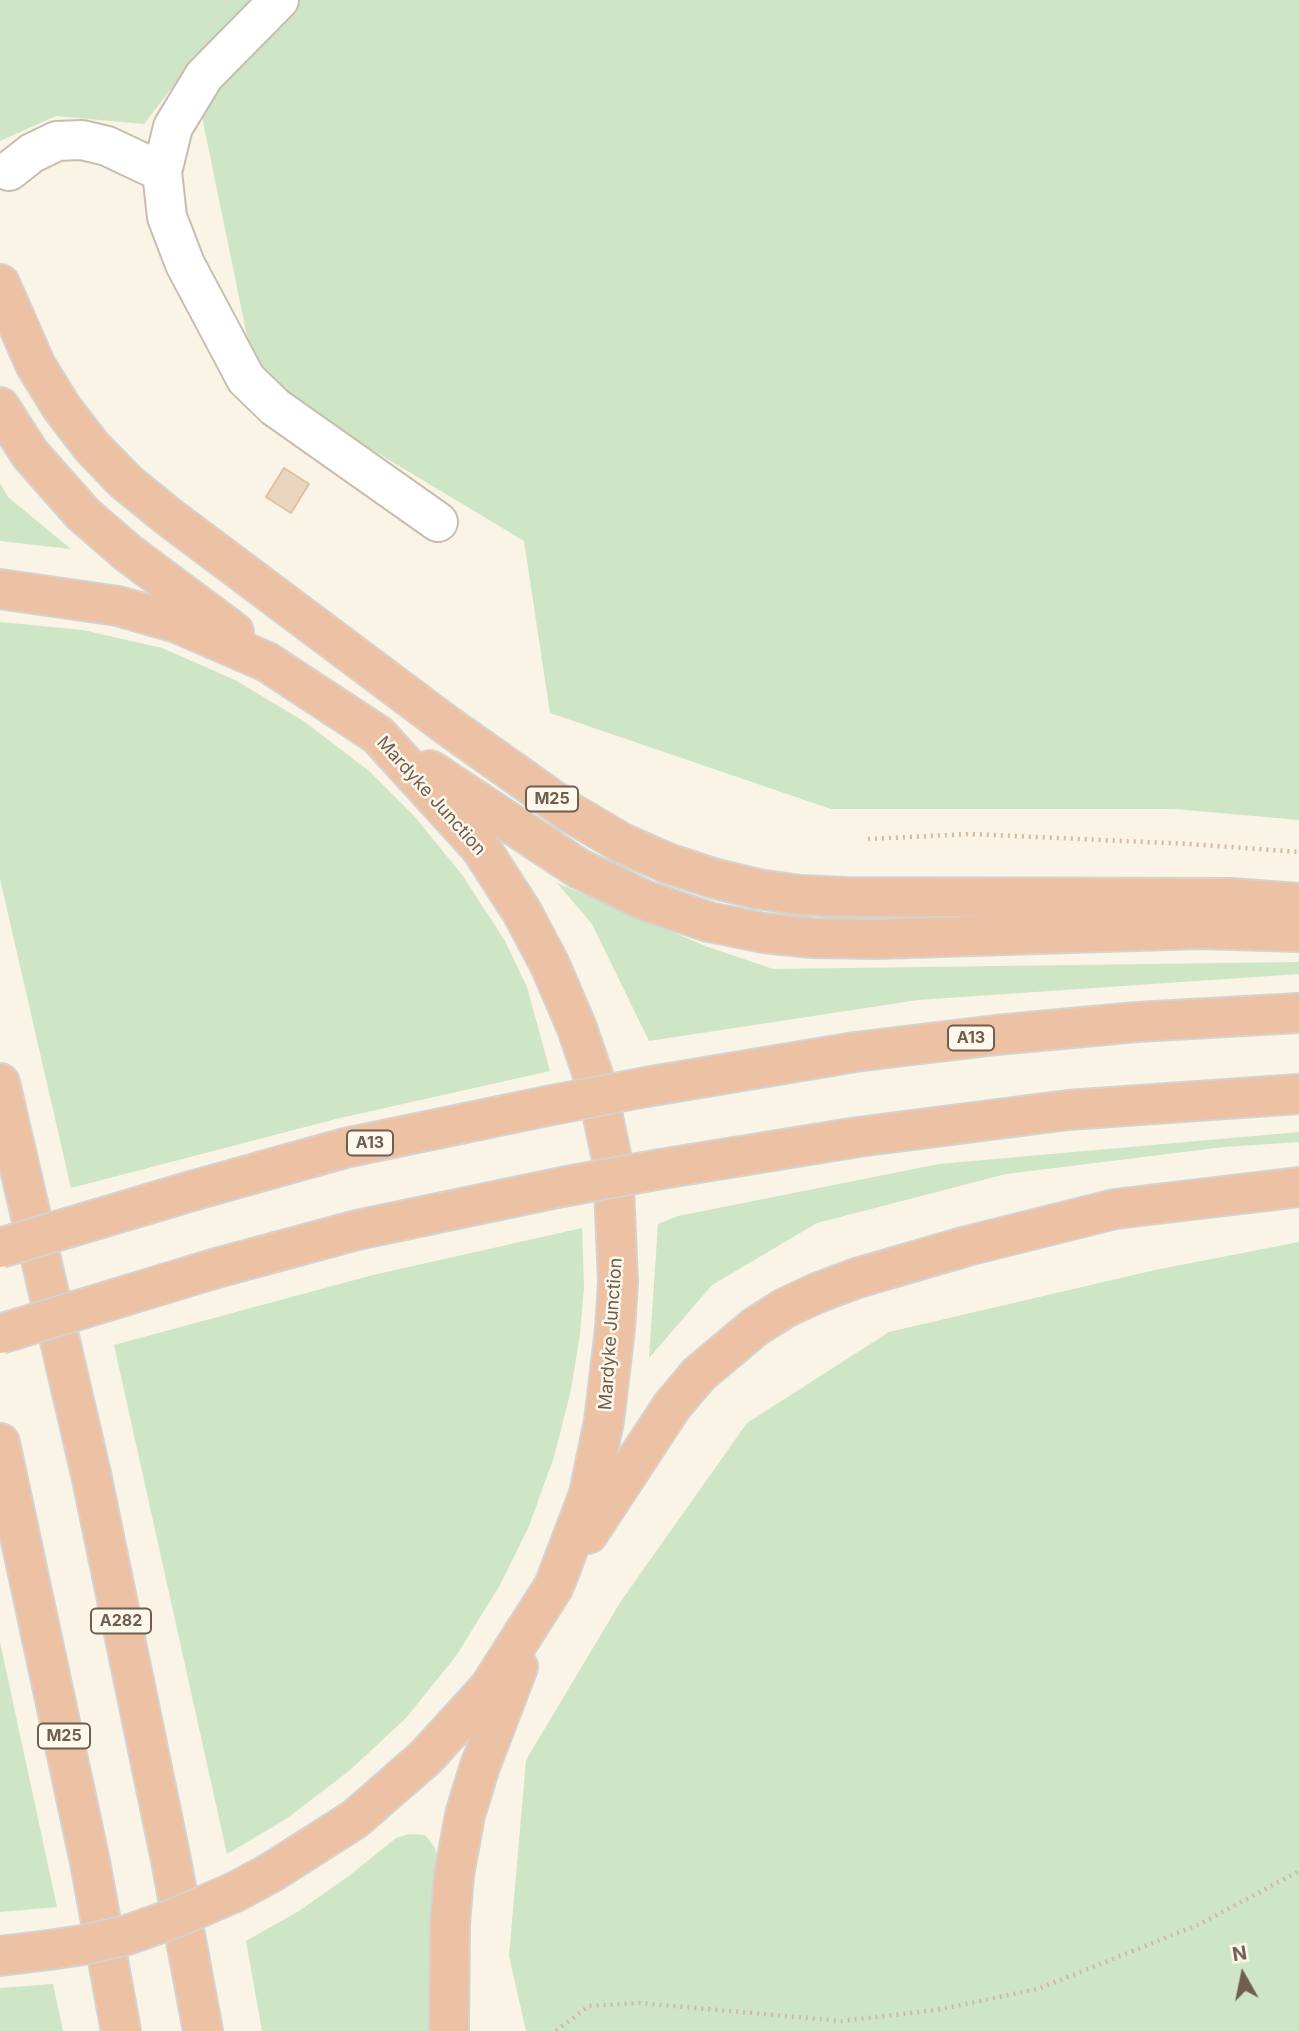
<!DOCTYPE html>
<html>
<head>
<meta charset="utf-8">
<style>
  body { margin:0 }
  #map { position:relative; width:1299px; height:2031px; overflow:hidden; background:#f9f4e6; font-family:Inter,sans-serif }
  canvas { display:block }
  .north { position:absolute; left:1208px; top:1940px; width:70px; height:70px; -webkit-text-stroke:5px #fdf8eb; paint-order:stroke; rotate:351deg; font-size:19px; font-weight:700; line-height:28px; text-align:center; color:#6f5e4e }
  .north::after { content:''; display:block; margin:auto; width:24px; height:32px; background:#6f5e4e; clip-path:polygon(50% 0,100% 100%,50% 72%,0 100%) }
</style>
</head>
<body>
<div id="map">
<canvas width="1299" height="2031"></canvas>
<div class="north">N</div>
</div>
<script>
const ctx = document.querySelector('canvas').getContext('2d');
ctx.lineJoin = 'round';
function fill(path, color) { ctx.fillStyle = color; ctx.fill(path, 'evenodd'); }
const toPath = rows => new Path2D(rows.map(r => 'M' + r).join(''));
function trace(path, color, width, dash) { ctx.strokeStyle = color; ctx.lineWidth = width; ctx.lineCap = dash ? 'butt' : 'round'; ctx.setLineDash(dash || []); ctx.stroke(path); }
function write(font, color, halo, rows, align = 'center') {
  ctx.font = font + ' Inter,sans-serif'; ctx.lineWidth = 5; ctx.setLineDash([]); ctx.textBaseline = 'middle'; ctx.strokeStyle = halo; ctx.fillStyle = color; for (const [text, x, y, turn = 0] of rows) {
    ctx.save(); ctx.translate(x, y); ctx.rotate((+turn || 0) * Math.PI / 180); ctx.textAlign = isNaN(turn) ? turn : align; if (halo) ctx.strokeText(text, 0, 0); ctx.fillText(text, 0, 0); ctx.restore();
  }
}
fill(toPath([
  [0,0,1299,0,1299,820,1175,809,831,809,550,713,524,541,256,380,191,63,144,124,56,116,0,141],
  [0,483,8,497,71,549,0,541],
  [0,622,83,630,162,648,235,680,305,722,369,771,415,817,463,876,505,941,527,987,550,1071,336,1119,71,1188,0,879],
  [557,883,708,947,773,969,1299,962,1299,974,918,1000,649,1041,592,924],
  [1299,1132,1299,1142,1224,1147,1006,1174,817,1223,712,1285,649,1358,658,1224,678,1216,939,1164],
  [582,1228,584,1287,580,1334,571,1390,554,1457,529,1526,500,1585,456,1656,406,1718,349,1771,286,1819,227,1854,114,1345,373,1275],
  [1299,1242,1299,2031,526,2031,509,1956,526,1760,621,1601,747,1423,889,1332,1155,1270],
  [0,1642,57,1907,0,1912],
  [409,1834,425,1835,435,1848,438,1860,439,2031,262,2031,246,1941,299,1911,350,1875,396,1838],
  [53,1984,63,2031,0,2031,0,1988]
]), '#cee5c6');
const building = toPath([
  [284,468,309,484,291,513,266,497,284,468]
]);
fill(building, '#ead6bf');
trace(building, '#dcc1a3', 2);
const minor = toPath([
  [279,0,204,76,173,127,162,172,167,217,185,264,246,379,275,407,438,522],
  [9,171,32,153,57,141,82,140,107,146,162,172]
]);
const highway = toPath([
  [0,284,36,366,62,408,92,447,126,482,169,517,448,726,571,813,622,843,667,863,716,879,758,889,800,895,845,897,1231,898,1299,903],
  [0,407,30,454,83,514,128,553,234,632],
  [0,589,118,606,177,623,267,662,378,735,480,847,522,912,550,965,577,1028,596,1084,613,1164,618,1282,615,1329,604,1421,589,1494,554,1586,489,1688,426,1757,355,1819,272,1872,235,1892],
  [430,770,578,868,644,900,709,922,764,933,813,938,876,939,1201,929,1299,932],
  [0,1083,91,1474,171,1860,203,2031],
  [646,1087,855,1052,996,1035,1137,1022,1299,1013],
  [661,1169,858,1137,1068,1110,1299,1094],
  [195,1190,345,1148,547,1106],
  [213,1269,357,1230,562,1187],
  [0,1443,90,1862,121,2031],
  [588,1534,672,1406,699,1374,755,1327,785,1308,817,1293,857,1278,967,1246,1115,1209,1299,1187],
  [0,1956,49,1950],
  [449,2031,450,1924,454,1875,465,1815,480,1766,518,1667]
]);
trace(minor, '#c9bdad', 42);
trace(highway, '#d7d2cd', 42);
trace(toPath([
  [868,839,970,834,1190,844,1299,852],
  [556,2031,589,2006,639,2003,842,2021,936,2010,1038,1989,1200,1924,1299,1871]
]), '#d0bba4', 4.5, [2, 5]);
trace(minor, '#fff', 38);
trace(highway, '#ecc1a4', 38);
const highwayBridge = toPath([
  [547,1106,646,1087],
  [562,1187,661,1169],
  [0,1248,195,1190],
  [0,1334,213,1269],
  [49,1950,83,1945,127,1935,175,1918,235,1892]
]);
trace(highwayBridge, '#d7d2cd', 42, []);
trace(highwayBridge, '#ecc1a4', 38);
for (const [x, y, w] of [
  [552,799,52],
  [971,1038,46],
  [370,1143,46],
  [121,1621,60],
  [64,1736,52]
]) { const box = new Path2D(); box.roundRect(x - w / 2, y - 12.5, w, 25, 5); ctx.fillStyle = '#fdf8eb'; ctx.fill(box); trace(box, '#6f5e4e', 2); }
write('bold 16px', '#6f5e4e', null, [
  ["M25",552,799],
  ["A13",971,1038],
  ["A13",370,1143],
  ["A282",121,1621],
  ["M25",64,1736]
]);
write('18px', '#6f5e4e', '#fdf8eb', [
  ["Mardyke Junction",431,796,48],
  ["Mardyke Junction",611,1334,-86]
]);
</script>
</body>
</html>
